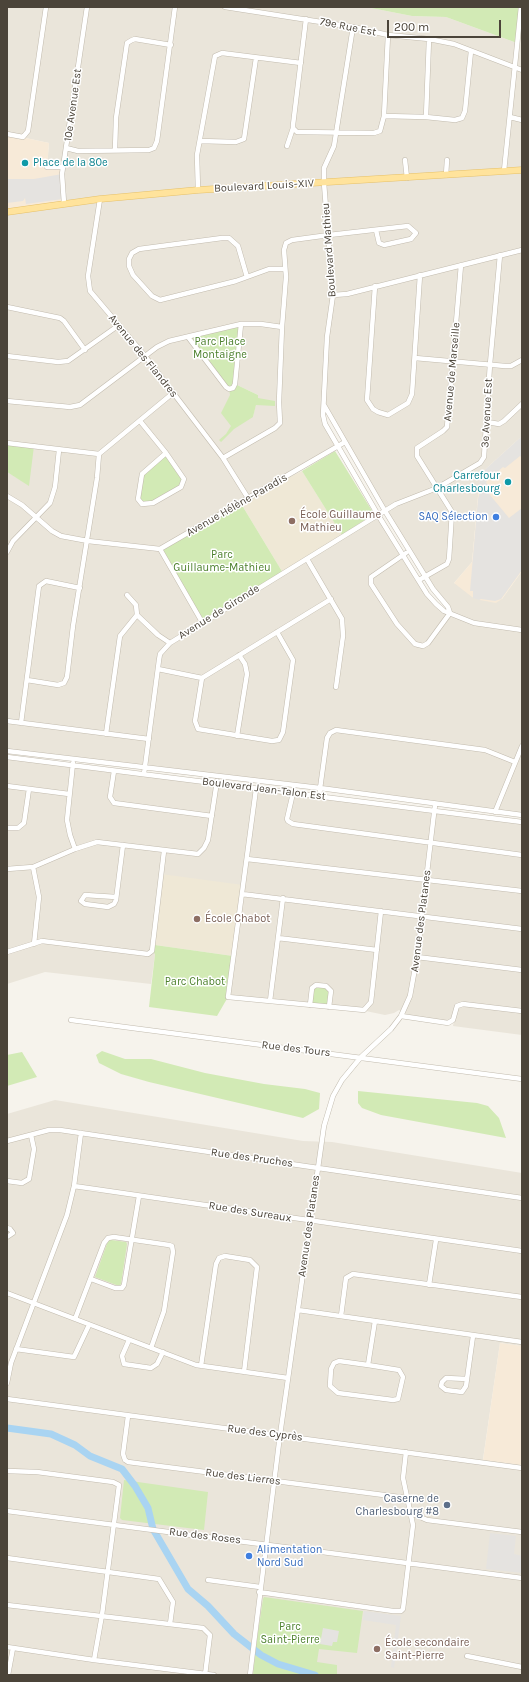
<!DOCTYPE html>
<html>
<head>
<meta charset="utf-8">
<style>
  body { margin:0 }
  #map { position:relative; width:529px; height:1682px; overflow:hidden; background:#f6f3ec; font-family:Karla,sans-serif }
  canvas { display:block }
  .frame { position:absolute; inset:0; border:8px solid #4b4439; pointer-events:none }
  .scale { position:absolute; left:387px; top:20px; width:114px; height:18px; box-sizing:border-box; border:2px solid #4b4439; border-top:0; padding-left:5px; font-size:12px; line-height:14px; white-space:nowrap; color:#4b4439; -webkit-text-stroke:3px #fff; paint-order:stroke }
</style>
</head>
<body>
<div id="map">
<canvas width="529" height="1682"></canvas>
<div class="frame"></div>
<div class="scale">200 m</div>
</div>
<script>
const ctx = document.querySelector('canvas').getContext('2d');
ctx.lineJoin = 'round';
function fill(path, color) { ctx.fillStyle = color; ctx.fill(path, 'evenodd'); }
const toPath = rows => new Path2D(rows.map(r => 'M' + r).join(''));
function trace(path, color, width, dash) { ctx.strokeStyle = color; ctx.lineWidth = width; ctx.lineCap = dash ? 'butt' : 'round'; ctx.setLineDash(dash || []); ctx.stroke(path); }
function write(font, color, halo, rows, align = 'center') {
  ctx.font = font + ' Karla,sans-serif'; ctx.lineWidth = 3; ctx.setLineDash([]); ctx.textBaseline = 'middle'; ctx.strokeStyle = halo; ctx.fillStyle = color; for (const [text, x, y, turn = 0] of rows) {
    ctx.save(); ctx.translate(x, y); ctx.rotate((+turn || 0) * Math.PI / 180); ctx.textAlign = isNaN(turn) ? turn : align; if (halo) ctx.strokeText(text, 0, 0); ctx.fillText(text, 0, 0); ctx.restore();
  }
}
fill(toPath([
  [7,7,366,7,412,16,446,17,517,43,522,7,522,436,480,474,472,562,454,583,502,599,522,571,522,815,7,751,7,472,29,485,7,443,7,212,47,167,49,143,7,134],
  [235,384,258,395,253,417,229,389],
  [324,406,433,589,450,612,436,604,377,516,202,621,160,549,337,446,323,415],
  [7,757,522,822,522,1035,453,1026,454,1020,451,1022,401,1016,403,1012,399,1010,394,1013,385,1015,361,1010,228,997,243,885,152,946,155,954,151,984,45,972,7,984],
  [55,1100,303,1141,332,1142,522,1173,522,1346,500,1343,483,1459,522,1465,522,1675,7,1675,7,1114]
]), '#eae5da');
fill(toPath([
  [7,134,49,143,47,167,63,167,64,203,7,212],
  [522,436,522,571,502,599,496,603,480,600,472,597,454,583,472,562,480,474],
  [500,1343,522,1346,522,1465,483,1460]
]), '#f7ead8');
fill(toPath([
  [302,471,342,535,283,573,240,502],
  [161,874,243,885,233,956,155,945,152,946]
]), '#efe8d6');
fill(toPath([
  [366,7,521,7,517,43,446,17,412,16],
  [241,324,235,384,258,395,258,398,275,401,275,406,256,405,253,417,234,429,221,442,219,440,226,434,231,426,221,413,230,395,229,389,188,337],
  [7,443,34,446,29,486,7,472],
  [335,451,374,514,342,535,302,471],
  [166,453,183,477,183,485,153,503,140,502,140,486,142,476],
  [240,502,283,573,202,622,160,549],
  [155,945,233,956,228,997,217,1016,149,1007,155,954,152,951,152,946],
  [314,986,329,987,329,1007,310,1005],
  [102,1051,125,1059,151,1059,205,1073,264,1084,305,1089,320,1093,319,1109,303,1118,149,1082,121,1074,99,1063,96,1055],
  [22,1052,37,1077,7,1086,7,1055],
  [358,1091,477,1103,488,1106,499,1118,506,1138,381,1115,362,1108,358,1103],
  [111,1240,126,1242,127,1244,121,1284,119,1286,95,1277,108,1241],
  [124,1480,208,1492,204,1530,122,1520,120,1518],
  [264,1597,363,1611,357,1653,319,1649,317,1662,337,1665,337,1675,253,1675,256,1646,263,1599]
]), '#d2eab5');
fill(toPath([
  [62,174,63,199,26,204,25,198,23,201,7,203,7,179,34,179],
  [522,436,522,458,520,456,505,468,503,467,490,478,488,477,486,483,489,486,485,489,509,518,522,508,522,570,501,599,495,601,481,599,479,600,473,598,473,591,470,591,478,499,481,487,479,486,480,474],
  [490,1533,516,1536,514,1554,522,1556,522,1573,486,1569],
  [364,1611,401,1616,394,1668,391,1667,396,1625,363,1620],
  [323,1628,339,1631,337,1642,333,1642,332,1646,320,1644]
]), '#e5e3e0');
trace(toPath([
  [7,1428,51,1434,75,1445,90,1456,122,1469,135,1486,148,1508,153,1529,188,1589,208,1606,234,1634,261,1655,278,1664,315,1675]
]), '#a9d4f2', 7);
const minor = toPath([
  [225,7,353,27,388,35,429,39,454,44,522,70],
  [306,19,293,125,293,128,297,132,374,133,380,131,384,116,388,35],
  [353,27,334,146,324,168,324,183,333,295,327,337,323,415,325,424,378,515,427,594,436,604,444,611,474,623,522,630],
  [384,116,426,117,455,120,462,118,465,111,471,51],
  [426,117,429,39],
  [510,117,522,120],
  [7,134,23,137,28,131,46,7],
  [200,141,236,142,244,139,256,58],
  [287,146,293,128],
  [66,148,78,151,149,150,154,148,157,141,175,7],
  [115,150,116,118,127,43,132,40,135,39,171,45],
  [405,160,407,178],
  [47,167,63,167],
  [504,171,521,7],
  [446,175,447,160],
  [198,190,197,155,215,56,222,53,301,63],
  [100,199,88,276,90,291,145,356,223,458,248,498],
  [64,203,62,174,87,7],
  [247,277,236,281,160,300,152,296,133,275,129,266,129,259,132,253,139,249,222,238,229,238,238,246,247,277,269,269,285,269],
  [375,286,367,400,373,409,378,412,388,415,408,403,412,394,420,275],
  [333,295,347,294,522,250],
  [7,307,60,318,64,321,85,350],
  [188,337,226,387,229,389,233,388,235,384,241,324],
  [7,356,58,362,68,361,119,325],
  [415,358,505,366,511,366,522,360],
  [7,401,70,407,80,405,157,347,169,341,241,324,261,324,282,327],
  [324,405,385,511,433,589,448,607,450,613],
  [140,421,166,453,184,479,181,487,153,503,142,504,138,499,142,474,166,453],
  [487,422,499,424,504,421,522,404],
  [7,443,99,454,173,393],
  [223,458,275,428,280,423,279,402,282,327,286,277,284,250,286,243,292,240,329,235,408,226,416,233,411,239,384,245,379,243,376,230],
  [7,496,22,505,52,531,61,536,88,541,160,549],
  [7,552,13,541,50,503,55,487,59,450],
  [406,553,371,577,371,584,397,624,415,644,423,646,428,643,450,613],
  [307,559,342,619,343,636,336,687],
  [419,580,447,564,449,559,452,512,417,456,417,448,443,431,447,427,461,265],
  [127,595,136,605,137,615],
  [202,622,160,549,345,442],
  [158,669,202,678,331,599],
  [202,678,195,721,198,729,272,741,279,740,283,732,293,660,277,632],
  [27,680,58,685,64,683,67,677,73,626,97,478,99,454],
  [7,721,149,739],
  [21,723,39,586,46,581,80,588],
  [106,734,120,636,137,615,158,635,170,643],
  [237,736,247,674,245,664,239,655],
  [7,751,320,788,522,815],
  [7,757,522,822],
  [73,763,67,820,70,835,75,849],
  [114,771,110,797,114,803,212,816],
  [144,774,159,660,160,654,170,643,378,515,396,504,437,488,480,463,484,457,490,364,500,255],
  [7,786,69,794],
  [256,789,228,997,364,1010,371,1002,381,911],
  [293,793,287,819,288,821,293,824,522,855],
  [319,796,327,738,330,733,336,730,485,750,515,762],
  [495,812,522,746],
  [7,828,18,828,24,823,29,789],
  [247,859,522,891],
  [33,867,39,897,34,944],
  [7,869,33,867,75,849,97,842,198,854,204,848,208,840,217,781],
  [242,894,522,929],
  [116,897,85,895,81,901,85,904,108,907,114,904,116,900,123,845],
  [278,938,377,950],
  [7,952,42,941,148,954,152,951,164,851],
  [417,957,522,970],
  [270,1001,283,898],
  [310,1005,312,988,316,985,326,986,331,991,329,1007],
  [401,1016,448,1023,453,1020,457,1006,463,1004,522,1011],
  [71,1020,522,1079],
  [7,1141,49,1130,60,1130,522,1198],
  [7,1181,22,1183,29,1179,34,1149,31,1135],
  [74,1186,522,1251],
  [7,1228,10,1229,13,1233,7,1237],
  [91,1279,115,1288,122,1288,124,1285,139,1196],
  [429,1285,436,1240],
  [7,1293,196,1365,288,1378],
  [298,1310,522,1342],
  [341,1316,346,1278,353,1274,522,1297],
  [75,1319,104,1243,108,1238,114,1237,169,1245,172,1246,173,1252,164,1311,151,1348],
  [129,1340,122,1356,124,1364,151,1368,157,1364,163,1352],
  [16,1349,74,1357,89,1325],
  [368,1365,399,1370,403,1377,398,1399,393,1400,338,1393,330,1386,331,1369,334,1363,339,1361,368,1365,375,1321],
  [201,1366,216,1264,219,1258,225,1256,250,1260,257,1267,244,1372],
  [467,1379,466,1386,462,1392,446,1390,441,1386,442,1382,446,1378,467,1379,473,1336],
  [7,1383,11,1363,67,1215,74,1186,81,1133],
  [7,1399,522,1468],
  [128,1416,123,1454,125,1460,128,1462,407,1498],
  [7,1471,37,1472,113,1482,119,1485,102,1615,94,1660],
  [7,1511,522,1578],
  [411,1513,427,1520,522,1532],
  [7,1558,159,1579,173,1602,170,1624],
  [208,1580,260,1587],
  [259,1592,393,1611,401,1611,403,1609,413,1525,403,1478,406,1452],
  [7,1605,203,1628,210,1635,205,1675],
  [7,1647,94,1660,214,1675],
  [467,1656,522,1667],
  [8,1675,13,1648],
  [250,1675,280,1435,324,1126,333,1096,342,1080,361,1057,391,1029,401,1016,410,996,417,957,435,805]
]);
const major = toPath([
  [7,212,100,199,198,190,522,170]
]);
trace(minor, '#c2bbae', 5.5);
trace(major, '#e6c16a', 7);
trace(minor, '#fff', 4.5);
trace(major, '#ffe39c', 6);
for (const [x, y, r, color] of [
  [25,163,4,"#0f9aa8"],
  [508,482,4,"#0f9aa8"],
  [496,517,4,"#3f7fe0"],
  [292,521,4,"#8d6e63"],
  [197,919,4,"#8d6e63"],
  [447,1505,4,"#5c6f8a"],
  [249,1556,4,"#3f7fe0"],
  [377,1649,4,"#8d6e63"]
]) { const dot = new Path2D(); dot.arc(x, y, r, 0, 2 * Math.PI); ctx.fillStyle = color; ctx.fill(dot); trace(dot, '#fff', 1.5); }
write('11px', '#4b4439', '#fff', [
  ["79e Rue Est",348,27,11],
  ["10e Avenue Est",73,105,-82],
  ["Boulevard Louis-XIV",264,186,-3],
  ["Boulevard Mathieu",329,250,-94],
  ["Avenue des Flandres",143,356,51],
  ["Avenue de Marseille",452,372,-85],
  ["3e Avenue Est",487,413,-87],
  ["Avenue Hélène-Paradis",237,505,-30],
  ["Avenue de Gironde",219,612,-32],
  ["Boulevard Jean-Talon Est",264,789,7],
  ["Avenue des Platanes",421,921,-83],
  ["Rue des Tours",296,1049,7],
  ["Rue des Pruches",252,1158,8],
  ["Rue des Sureaux",250,1212,9],
  ["Avenue des Platanes",309,1226,-82],
  ["Rue des Cyprès",265,1433,7],
  ["Rue des Lierres",243,1477,7],
  ["Rue des Roses",205,1536,7]
]);
write('11px', '#0d838f', '#fff', [
  ["Place de la 80e",33,163],
  ["Carrefour",500,476,"right"],
  ["Charlesbourg",500,489,"right"]
], 'left');
write('11px', '#4a7f2a', '#fff', [
  ["Parc Place",220,342],
  ["Montaigne",220,355],
  ["Parc",222,555],
  ["Guillaume-Mathieu",222,568],
  ["Parc Chabot",195,982],
  ["Parc",290,1627],
  ["Saint-Pierre",290,1640]
]);
write('11px', '#785e54', '#fff', [
  ["École Guillaume",300,515],
  ["Mathieu",300,528],
  ["École Chabot",205,919],
  ["École secondaire",385,1643],
  ["Saint-Pierre",385,1656]
], 'left');
write('11px', '#366cbe', '#fff', [
  ["SAQ Sélection",488,517],
  ["Alimentation",257,1550,"left"],
  ["Nord Sud",257,1563,"left"]
], 'right');
write('11px', '#4e5e75', '#fff', [
  ["Caserne de",439,1499],
  ["Charlesbourg #8",439,1512]
], 'right');
</script>
</body>
</html>
